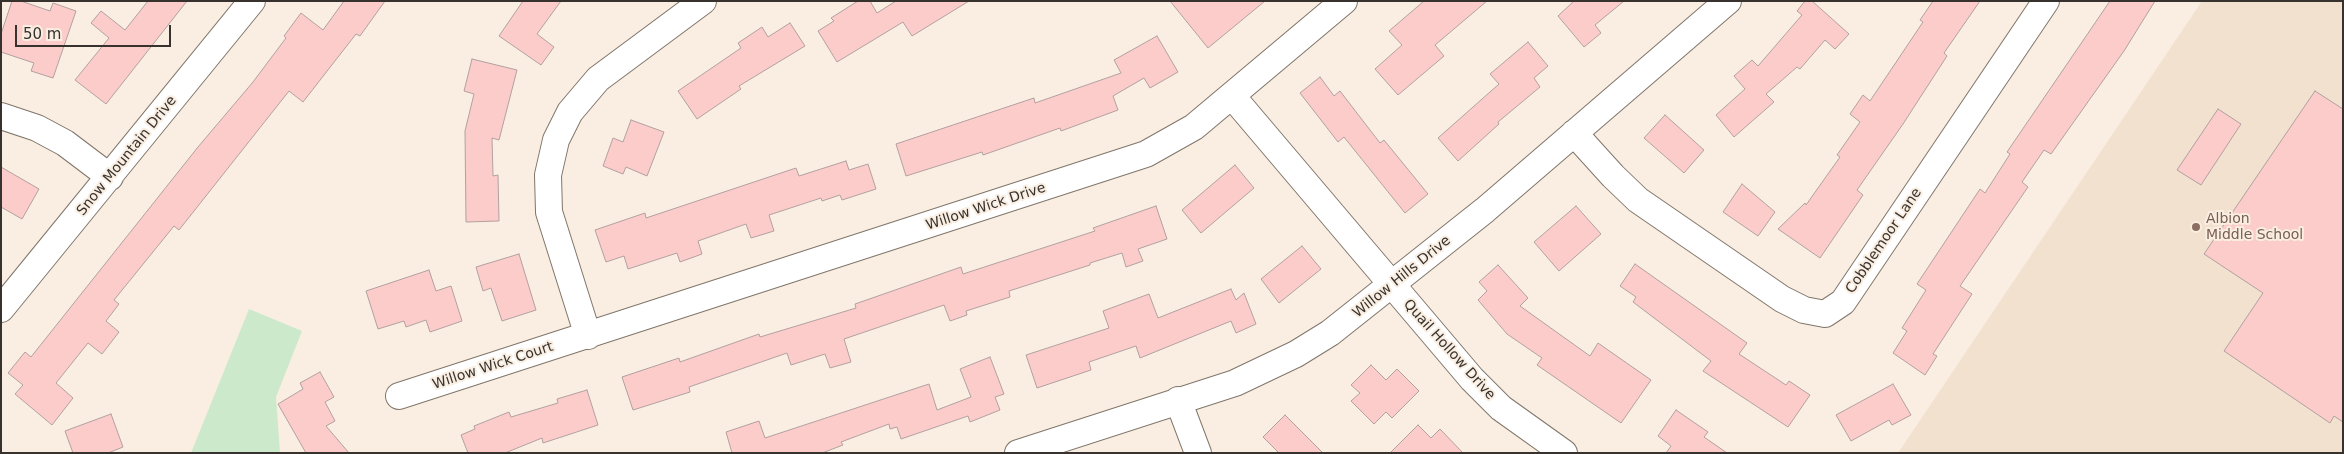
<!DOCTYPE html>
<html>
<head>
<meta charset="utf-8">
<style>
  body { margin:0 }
  #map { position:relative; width:2344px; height:454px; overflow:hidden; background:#f9eee1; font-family:"DejaVu Sans",sans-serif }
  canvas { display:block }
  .frame { position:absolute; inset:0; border:2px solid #37322e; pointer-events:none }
  .scale { position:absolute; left:15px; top:25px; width:156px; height:22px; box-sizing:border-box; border:2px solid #37322e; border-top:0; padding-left:6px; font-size:15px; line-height:18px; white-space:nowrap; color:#37322e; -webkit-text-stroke:4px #f9eee1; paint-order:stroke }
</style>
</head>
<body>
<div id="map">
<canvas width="2344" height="454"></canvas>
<div class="frame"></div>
<div class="scale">50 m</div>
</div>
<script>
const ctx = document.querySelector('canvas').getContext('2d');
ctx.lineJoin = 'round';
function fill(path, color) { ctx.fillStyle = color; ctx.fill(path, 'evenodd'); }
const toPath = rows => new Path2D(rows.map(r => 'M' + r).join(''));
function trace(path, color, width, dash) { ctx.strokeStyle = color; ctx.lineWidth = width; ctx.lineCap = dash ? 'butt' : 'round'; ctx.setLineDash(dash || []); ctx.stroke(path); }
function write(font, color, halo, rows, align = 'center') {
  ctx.font = font + ' "DejaVu Sans",sans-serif'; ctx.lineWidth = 4; ctx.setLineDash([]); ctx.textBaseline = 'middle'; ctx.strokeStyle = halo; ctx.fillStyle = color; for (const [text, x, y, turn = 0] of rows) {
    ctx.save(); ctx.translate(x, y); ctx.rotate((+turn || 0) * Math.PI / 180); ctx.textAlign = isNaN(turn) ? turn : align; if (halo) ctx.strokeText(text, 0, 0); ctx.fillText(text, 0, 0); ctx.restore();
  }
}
fill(toPath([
  [2202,1,2343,1,2343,453,1898,453]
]), '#f3e1d0');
fill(toPath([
  [249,309,302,331,276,397,280,453,191,453]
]), '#cde9cc');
const building = toPath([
  [12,1,21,1,50,11,53,3,76,11,53,78,31,71,34,63,1,52,1,34,12,1],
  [148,1,187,1,106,104,75,80,109,38,91,23,101,11,125,30,148,1],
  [344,1,385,1,360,36,356,34,303,102,289,91,179,230,174,226,114,300,119,304,106,321,119,332,102,354,88,343,56,383,73,398,52,425,15,394,23,385,8,373,25,352,31,357,198,147,253,82,286,38,284,36,301,13,323,30,344,1],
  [523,1,561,1,537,34,554,47,541,65,499,36,523,1],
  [858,1,870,1,877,13,896,1,969,1,912,36,903,22,837,62,818,31,834,21,831,18,858,1],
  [1170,1,1265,1,1208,48,1170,1],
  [1424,1,1487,1,1435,45,1444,56,1398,95,1375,69,1402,45,1389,31,1424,1],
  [1574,1,1624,1,1595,25,1601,33,1584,47,1558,16,1574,1],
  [1805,1,1812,1,1849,34,1835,49,1825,40,1800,69,1797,67,1766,94,1774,102,1734,137,1716,115,1745,89,1734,76,1752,60,1758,66,1802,15,1797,11,1805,1],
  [1933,1,1980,1,1944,53,1947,56,1903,124,1857,190,1863,195,1820,258,1778,229,1805,203,1806,205,1840,157,1837,155,1860,122,1850,114,1863,95,1870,101,1923,22,1920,20,1933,1],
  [2110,1,2155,1,2124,51,2051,154,2044,150,2022,182,2028,187,1960,286,1972,294,1933,354,1937,356,1925,375,1893,353,1907,331,1902,328,1926,290,1917,284,1980,189,1985,193,2010,154,2007,152,2110,1],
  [790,23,805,46,739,86,741,89,697,119,678,91,741,48,738,43,762,27,768,37,790,23],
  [1157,36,1178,72,1150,88,1144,78,1113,96,1118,110,1061,131,1060,128,983,155,982,152,906,176,896,144,1034,98,1035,103,1121,73,1114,60,1157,36],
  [1528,42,1548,66,1534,78,1540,87,1498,122,1499,124,1458,161,1438,138,1499,84,1490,74,1528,42],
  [472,59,517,70,499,140,492,138,493,176,498,175,499,221,466,222,465,131,474,94,464,91,472,59],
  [1320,77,1334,96,1340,91,1380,143,1384,140,1428,194,1405,213,1344,137,1338,142,1300,93,1320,77],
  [2315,91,2343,109,2343,422,2334,416,2330,423,2224,351,2263,293,2204,254,2315,91],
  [2218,109,2241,124,2201,185,2177,170,2218,109],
  [1665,115,1704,150,1684,173,1644,138,1665,115],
  [631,120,664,132,647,176,626,167,623,174,603,166,613,138,623,142,631,120],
  [846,161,849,170,868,164,876,189,842,200,840,195,822,201,821,198,769,215,774,231,751,238,746,224,698,241,702,254,680,262,677,253,628,269,624,256,606,262,595,230,645,213,646,218,796,168,799,176,846,161],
  [1235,165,1254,188,1201,233,1182,210,1235,165],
  [1,167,39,189,22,219,1,207,1,167],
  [1742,184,1775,212,1758,236,1723,212,1742,184],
  [1156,206,1167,239,1138,249,1143,261,1126,267,1122,253,1090,263,1090,265,1009,291,1010,297,966,311,967,315,950,321,944,305,844,339,851,362,830,368,825,354,791,365,787,353,689,387,690,392,633,410,622,377,679,358,680,362,759,334,760,337,856,308,855,304,961,267,963,274,1095,231,1093,228,1156,206],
  [1576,206,1601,234,1559,271,1534,242,1576,206],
  [1302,246,1321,269,1279,303,1261,279,1302,246],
  [519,254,536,310,502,321,491,288,483,291,476,267,519,254],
  [1635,264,1747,343,1739,354,1786,385,1789,381,1810,395,1788,427,1703,371,1711,361,1633,302,1636,297,1620,286,1635,264],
  [1498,265,1528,298,1520,306,1590,356,1598,343,1651,380,1621,423,1537,365,1542,358,1507,334,1478,300,1487,291,1479,282,1498,265],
  [429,270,436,291,451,286,462,321,430,332,426,320,406,327,404,321,378,329,366,291,429,270],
  [1231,289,1236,300,1244,293,1256,324,1236,333,1231,321,1140,358,1136,346,1089,362,1091,370,1037,388,1026,355,1109,328,1103,311,1149,294,1158,318,1231,289],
  [990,357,1004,394,995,397,1000,410,970,422,968,416,901,439,897,427,890,429,889,424,841,442,843,445,822,453,732,453,726,432,759,421,765,438,929,384,937,410,971,397,960,369,990,357],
  [1371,365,1386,380,1397,369,1419,391,1392,418,1386,412,1374,424,1351,401,1360,393,1351,385,1371,365],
  [320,372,334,397,325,402,335,421,326,426,349,453,306,453,278,404,303,389,300,383,320,372],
  [1893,384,1911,415,1892,425,1889,420,1851,441,1836,415,1893,384],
  [587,390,598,425,543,443,542,438,505,453,468,453,461,435,475,429,474,426,509,412,511,417,558,403,557,399,587,390],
  [1676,410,1708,432,1704,437,1727,453,1666,453,1671,446,1658,436,1676,410],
  [111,414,123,447,108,453,73,453,65,431,111,414],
  [1285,415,1323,453,1279,453,1263,437,1285,415],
  [1418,425,1431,438,1440,429,1463,453,1390,453,1418,425]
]);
fill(building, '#fbccca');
trace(building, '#b2a0a0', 1);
const minor = toPath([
  [1232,96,1472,379,1501,408,1564,453],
  [1,116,37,128,65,143,110,177],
  [1574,133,1613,176,1638,200,1782,299,1804,310,1825,314,1843,302,2046,1],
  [1,309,252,1],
  [588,336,549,212,548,175,556,140,570,112,598,79,703,1],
  [399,396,1146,154,1194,127,1344,1],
  [1178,400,1198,453],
  [1018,453,1235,383,1296,354,1330,333,1485,210,1728,1]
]);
trace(minor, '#80766b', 28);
trace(minor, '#fff', 26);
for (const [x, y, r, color] of [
  [2196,227,5,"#8d6e63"]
]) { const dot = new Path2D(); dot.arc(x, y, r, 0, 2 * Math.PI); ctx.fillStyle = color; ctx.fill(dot); trace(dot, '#f9eee1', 2); }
write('14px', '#37322e', '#f9eee1', [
  ["Snow Mountain Drive",127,156,-51],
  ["Willow Wick Drive",986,207,-18],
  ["Cobblemoor Lane",1884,241,-56],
  ["Willow Hills Drive",1402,277,-39],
  ["Quail Hollow Drive",1449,350,48],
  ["Willow Wick Court",493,366,-18]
]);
write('14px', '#785e54', '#f9eee1', [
  ["Albion",2206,219],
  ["Middle School",2206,235]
], 'left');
</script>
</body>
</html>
